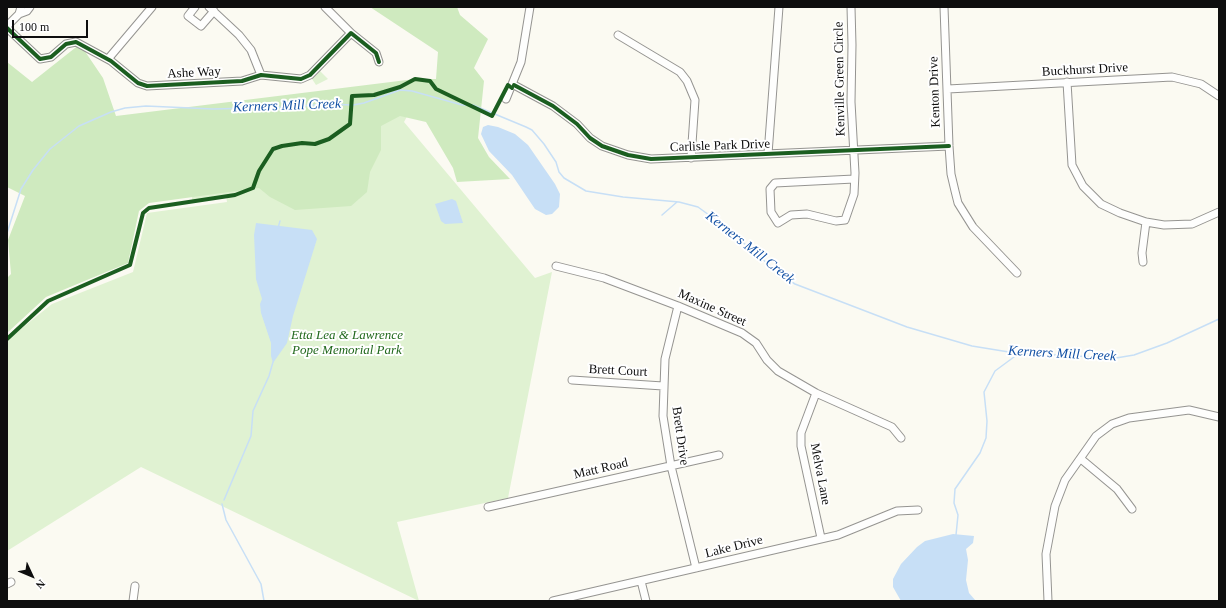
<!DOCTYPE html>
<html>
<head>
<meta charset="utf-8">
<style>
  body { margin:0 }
  #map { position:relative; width:1226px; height:608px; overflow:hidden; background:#fbfaf2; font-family:"Times New Roman",serif }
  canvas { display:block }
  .frame { position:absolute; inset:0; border:8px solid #0e0e0e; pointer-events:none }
  .north { position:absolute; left:12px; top:556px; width:40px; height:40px; -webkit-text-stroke:3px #fff; paint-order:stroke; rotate:134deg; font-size:11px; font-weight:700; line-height:16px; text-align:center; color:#0e0e0e }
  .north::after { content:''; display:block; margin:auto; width:14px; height:18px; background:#0e0e0e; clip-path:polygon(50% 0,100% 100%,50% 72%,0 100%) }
  .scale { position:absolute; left:12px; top:20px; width:76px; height:18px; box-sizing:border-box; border:2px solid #0e0e0e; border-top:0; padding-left:5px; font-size:12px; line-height:14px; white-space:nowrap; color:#0e0e0e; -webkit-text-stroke:3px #fff; paint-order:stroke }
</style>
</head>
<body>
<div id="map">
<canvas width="1226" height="608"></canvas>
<div class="frame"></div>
<div class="north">N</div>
<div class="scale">100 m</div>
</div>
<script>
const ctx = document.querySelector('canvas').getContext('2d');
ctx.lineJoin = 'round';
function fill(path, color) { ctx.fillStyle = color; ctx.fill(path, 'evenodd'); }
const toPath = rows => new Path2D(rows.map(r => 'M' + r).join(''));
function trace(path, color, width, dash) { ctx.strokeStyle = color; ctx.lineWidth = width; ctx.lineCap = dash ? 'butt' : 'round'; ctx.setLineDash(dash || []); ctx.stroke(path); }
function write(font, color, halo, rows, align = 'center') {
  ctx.font = font + ' "Times New Roman",serif'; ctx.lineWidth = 4; ctx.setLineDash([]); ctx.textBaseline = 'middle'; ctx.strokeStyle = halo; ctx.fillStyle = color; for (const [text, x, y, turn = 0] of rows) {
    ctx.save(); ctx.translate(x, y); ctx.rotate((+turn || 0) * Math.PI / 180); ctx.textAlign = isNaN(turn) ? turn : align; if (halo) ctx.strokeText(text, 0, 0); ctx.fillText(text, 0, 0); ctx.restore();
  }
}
fill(toPath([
  [320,71,328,79,316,85,312,79],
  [412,107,404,122,535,278,552,272,508,498,397,522,419,601,141,467,7,551,7,340,52,304,133,272,147,213,227,202,226,195,192,201,194,112]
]), '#e0f2d2');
fill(toPath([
  [370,7,457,7,460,15,488,39,474,68,484,81,478,138,489,157,510,179,457,182,453,168,426,122,400,116,381,126,381,150,370,172,367,192,351,206,295,210,270,197,259,188,149,203,139,211,128,263,46,297,7,333,7,278,11,274,8,240,25,196,7,187,7,62,32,82,80,44,103,78,116,116,415,79,436,79,438,52]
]), '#cfeabf');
fill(toPath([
  [488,125,498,127,515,134,528,145,555,184,560,194,559,207,552,214,546,215,535,209,512,175,489,151,481,134,483,127],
  [452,199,456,201,463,223,445,224,441,221,435,204],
  [256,223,312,230,317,239,293,316,287,343,273,363,271,356,271,343,261,313,260,304,262,299,256,279,254,235],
  [953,534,974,536,973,543,966,549,968,560,966,580,969,593,976,601,901,601,893,587,893,579,901,564,917,547,925,541]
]), '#c7dff6');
trace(toPath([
  [662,215,677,202],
  [278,228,280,221],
  [7,233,21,189,33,170,50,149,79,126,111,112,125,108,146,106,213,109,293,107,323,104,353,105,364,103,400,90,412,91,462,105,473,105,526,127,532,130,544,144,556,162,559,172,564,178,586,191,623,197,679,202,698,207,724,226,782,276,795,284,907,327,972,346,1015,353,1116,358,1134,355,1167,343,1219,319],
  [224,500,251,436,253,411,269,376,273,362],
  [222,504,226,520,261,584,264,601],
  [956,535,958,515,954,503,955,489,980,453,986,438,987,421,984,392,995,371,1018,354]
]), '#c7dff6', 1.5);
const minor = toPath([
  [21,7,19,14,27,11,30,7],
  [195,7,188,16,201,26,214,11],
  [209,7,239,35,251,50,261,75],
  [325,7,351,33],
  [851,7,852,45,851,102,855,173,854,194,845,220,836,221,807,214,791,215,778,223,771,212,770,189,775,183,854,179],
  [944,7,949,146,951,174,955,191,958,203,973,227,1017,273],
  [7,26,19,14],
  [7,28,40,59,51,57,66,44,76,42,111,61,138,83,147,86,242,81,261,75,301,79,310,75,351,33,376,53,379,62],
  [618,35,680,72,687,81,695,100,691,158],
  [108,59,152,7],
  [1067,82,1072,165,1083,186,1101,204,1120,213,1146,222,1164,225,1192,224,1219,212],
  [514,85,553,106,577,124,590,138,602,146,628,155,651,159,949,146],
  [948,89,1172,77,1201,84,1219,96],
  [506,99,521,62,530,7],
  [768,154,779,7],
  [1143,262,1142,253,1146,222],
  [556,266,604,278,678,306,742,333,756,343,767,360,778,371,816,393,892,427,901,438],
  [678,306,665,359,663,416,671,466,696,568],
  [572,380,663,386],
  [816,393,801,433,801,446,821,538],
  [1081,459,1117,489,1132,509],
  [488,507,719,455],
  [641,581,646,601],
  [7,584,11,582],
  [133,601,135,586],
  [553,601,838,535,897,511,918,510],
  [1048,601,1046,554,1055,506,1065,480,1096,436,1112,424,1129,418,1189,410,1219,417]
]);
trace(minor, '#959491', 9);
trace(minor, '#fefefd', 7);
trace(toPath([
  [7,28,40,59,51,57,66,44,76,42,111,61,138,83,147,86,242,81,261,75,301,79,310,75,351,33,376,53,379,62],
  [514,85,553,106,577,124,590,138,602,146,628,155,651,159,949,146],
  [7,339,48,301,130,265,143,213,149,208,235,195,253,188,259,171,273,149,282,146,302,143,315,144,329,139,350,124,352,96,374,95,400,87,415,79,430,81,436,89,492,116,508,85,512,88]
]), '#1b5e20', 4);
write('13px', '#0e0e0e', '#fff', [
  ["Buckhurst Drive",1085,70,-3],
  ["Ashe Way",194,73,-3],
  ["Kenville Green Circle",840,79,-91],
  ["Kenton Drive",935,92,-92],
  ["Carlisle Park Drive",720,146,-2],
  ["Maxine Street",712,308,24],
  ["Brett Court",618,371,3],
  ["Brett Drive",680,436,82],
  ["Matt Road",601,469,-13],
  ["Melva Lane",820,474,79],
  ["Lake Drive",734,547,-14]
]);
write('italic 13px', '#21681c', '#fff', [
  ["Etta Lea & Lawrence",347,336],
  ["Pope Memorial Park",347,351]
]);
write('italic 14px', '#1250a4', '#fff', [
  ["Kerners Mill Creek",287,106,-2],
  ["Kerners Mill Creek",750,248,38],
  ["Kerners Mill Creek",1062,354,3]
]);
</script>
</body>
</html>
